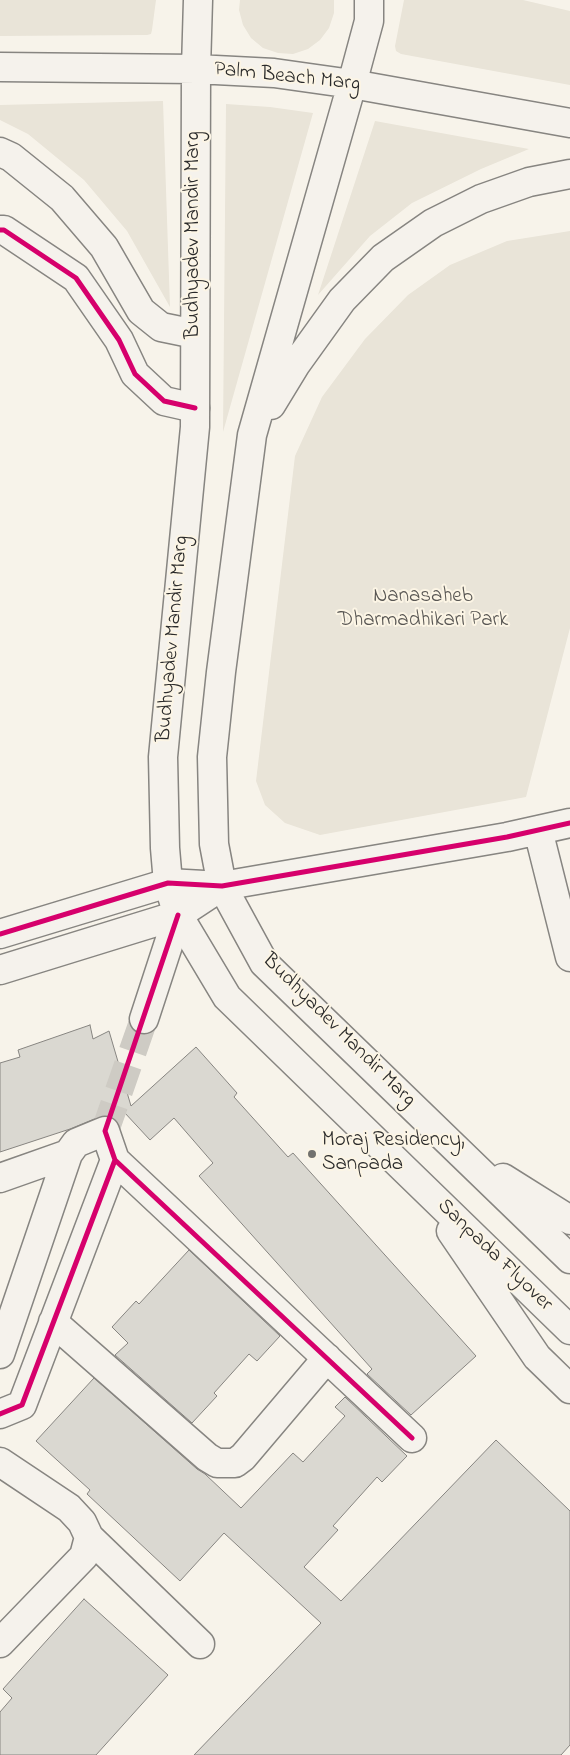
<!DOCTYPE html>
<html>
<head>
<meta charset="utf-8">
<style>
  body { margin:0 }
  canvas { display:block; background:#f7f3ea }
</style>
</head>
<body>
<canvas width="570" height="1755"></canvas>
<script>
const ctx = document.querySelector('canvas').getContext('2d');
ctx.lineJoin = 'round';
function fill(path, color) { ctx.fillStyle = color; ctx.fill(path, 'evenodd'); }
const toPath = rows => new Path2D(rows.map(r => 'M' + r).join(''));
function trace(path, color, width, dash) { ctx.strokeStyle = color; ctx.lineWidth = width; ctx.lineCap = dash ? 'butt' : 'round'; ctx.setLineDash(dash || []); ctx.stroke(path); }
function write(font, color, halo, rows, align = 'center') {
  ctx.font = font + ' "Indie Flower",sans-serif'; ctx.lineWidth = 4; ctx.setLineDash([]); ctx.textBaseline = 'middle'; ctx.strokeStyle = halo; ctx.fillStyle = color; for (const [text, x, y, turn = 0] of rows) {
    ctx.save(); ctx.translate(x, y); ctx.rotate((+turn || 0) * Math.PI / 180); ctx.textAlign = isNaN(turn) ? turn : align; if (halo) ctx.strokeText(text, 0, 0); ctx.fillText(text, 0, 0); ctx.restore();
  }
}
fill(toPath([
  [0,0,156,0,152,30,151,34,147,35,0,36],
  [240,0,334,0,334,13,329,28,320,40,308,49,293,54,278,53,263,48,251,38,243,25,239,10],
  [404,0,523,0,570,11,570,85,401,54,396,51,395,46],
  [163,101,170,307,127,231,84,180,28,134,0,120,0,105],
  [226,104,270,107,313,113,223,432],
  [375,121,529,149,481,169,412,203,370,236,318,295],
  [570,231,570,628,526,797,320,835,285,823,265,805,256,781,295,456,322,397,365,339,408,295,450,265,507,241]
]), '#e9e4d8');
const building = toPath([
  [90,1025,93,1039,109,1031,131,1106,196,1047,237,1093,234,1097,288,1157,293,1153,476,1356,411,1415,367,1374,372,1369,199,1176,213,1163,174,1118,150,1140,124,1112,127,1110,108,1116,99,1117,70,1129,0,1152,0,1063,20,1057,18,1050,90,1025],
  [189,1250,280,1336,257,1361,249,1354,214,1393,217,1396,192,1423,115,1355,128,1343,112,1327,136,1301,139,1304,189,1250],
  [94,1378,197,1469,205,1474,241,1508,293,1453,303,1462,345,1416,335,1407,345,1397,407,1456,382,1482,377,1477,333,1526,338,1530,304,1567,341,1601,496,1440,570,1511,570,1745,561,1755,194,1755,321,1623,224,1533,180,1581,87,1494,90,1490,36,1441,94,1378],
  [84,1599,168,1675,96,1755,0,1755,0,1712,12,1698,3,1689,84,1599]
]);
fill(building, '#dad8d1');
trace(building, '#878581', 1);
trace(toPath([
  [105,1131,144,1019]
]), '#cecbc4', 28, [28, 14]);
const minor = toPath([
  [0,230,4,230,76,278,119,340,135,374,164,401,195,408],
  [538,830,570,957],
  [0,934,168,883,222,886,507,837,570,823],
  [0,970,178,915,222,886],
  [144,1019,178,915],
  [115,1160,412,1438],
  [0,1178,68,1154],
  [53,1322,207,1457,217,1463,235,1463,243,1457,327,1358],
  [0,1354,68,1154,76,1143,105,1131,115,1160,22,1405,0,1414],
  [0,1462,69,1508,82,1522,89,1537,84,1556,0,1643],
  [89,1537,200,1644]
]);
const major = toPath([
  [198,0,196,69,195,427,163,757,165,848,168,883,178,915,227,997,570,1330],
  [369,0,369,21,352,84,252,435,221,672,212,757,214,844,222,886,264,963,570,1259],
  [0,67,196,69,274,73,352,84,570,123],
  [0,152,11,157,62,198,104,247,141,311,161,327,195,334],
  [271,405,296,364,342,300,383,258,433,223,481,199,529,182,570,174],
  [503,1178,570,1220],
  [451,1231,537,1357,570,1389]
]);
trace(minor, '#878581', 31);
trace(major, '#878581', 31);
trace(minor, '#f5f2ec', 28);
trace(major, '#f5f2ec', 28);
trace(toPath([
  [0,230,4,230,76,278,119,340,135,374,164,401,195,408],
  [0,934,168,883,222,886,507,837,570,823],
  [115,1160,412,1438],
  [0,1414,22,1405,115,1160,105,1131,178,915]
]), '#d6006c', 5);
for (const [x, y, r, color] of [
  [312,1154,5,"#72716e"]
]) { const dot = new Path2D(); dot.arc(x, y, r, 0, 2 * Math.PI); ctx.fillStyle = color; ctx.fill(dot); trace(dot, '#fcf5e5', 2); }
write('21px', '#2b2b2b', '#fcf5e5', [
  ["Palm Beach Marg",287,78,6],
  ["Budhyadev Mandir Marg",195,235,-90],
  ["Budhyadev Mandir Marg",174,639,-85],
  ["Budhyadev Mandir Marg",338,1031,45],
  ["Sanpada Flyover",494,1256,44]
]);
write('21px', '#585653', '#fcf5e5', [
  ["Nanasaheb",423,598],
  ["Dharmadhikari Park",423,622]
]);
write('21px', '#2b2b2b', '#fcf5e5', [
  ["Moraj Residency,",322,1142],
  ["Sanpada",322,1166]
], 'left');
</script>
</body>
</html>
